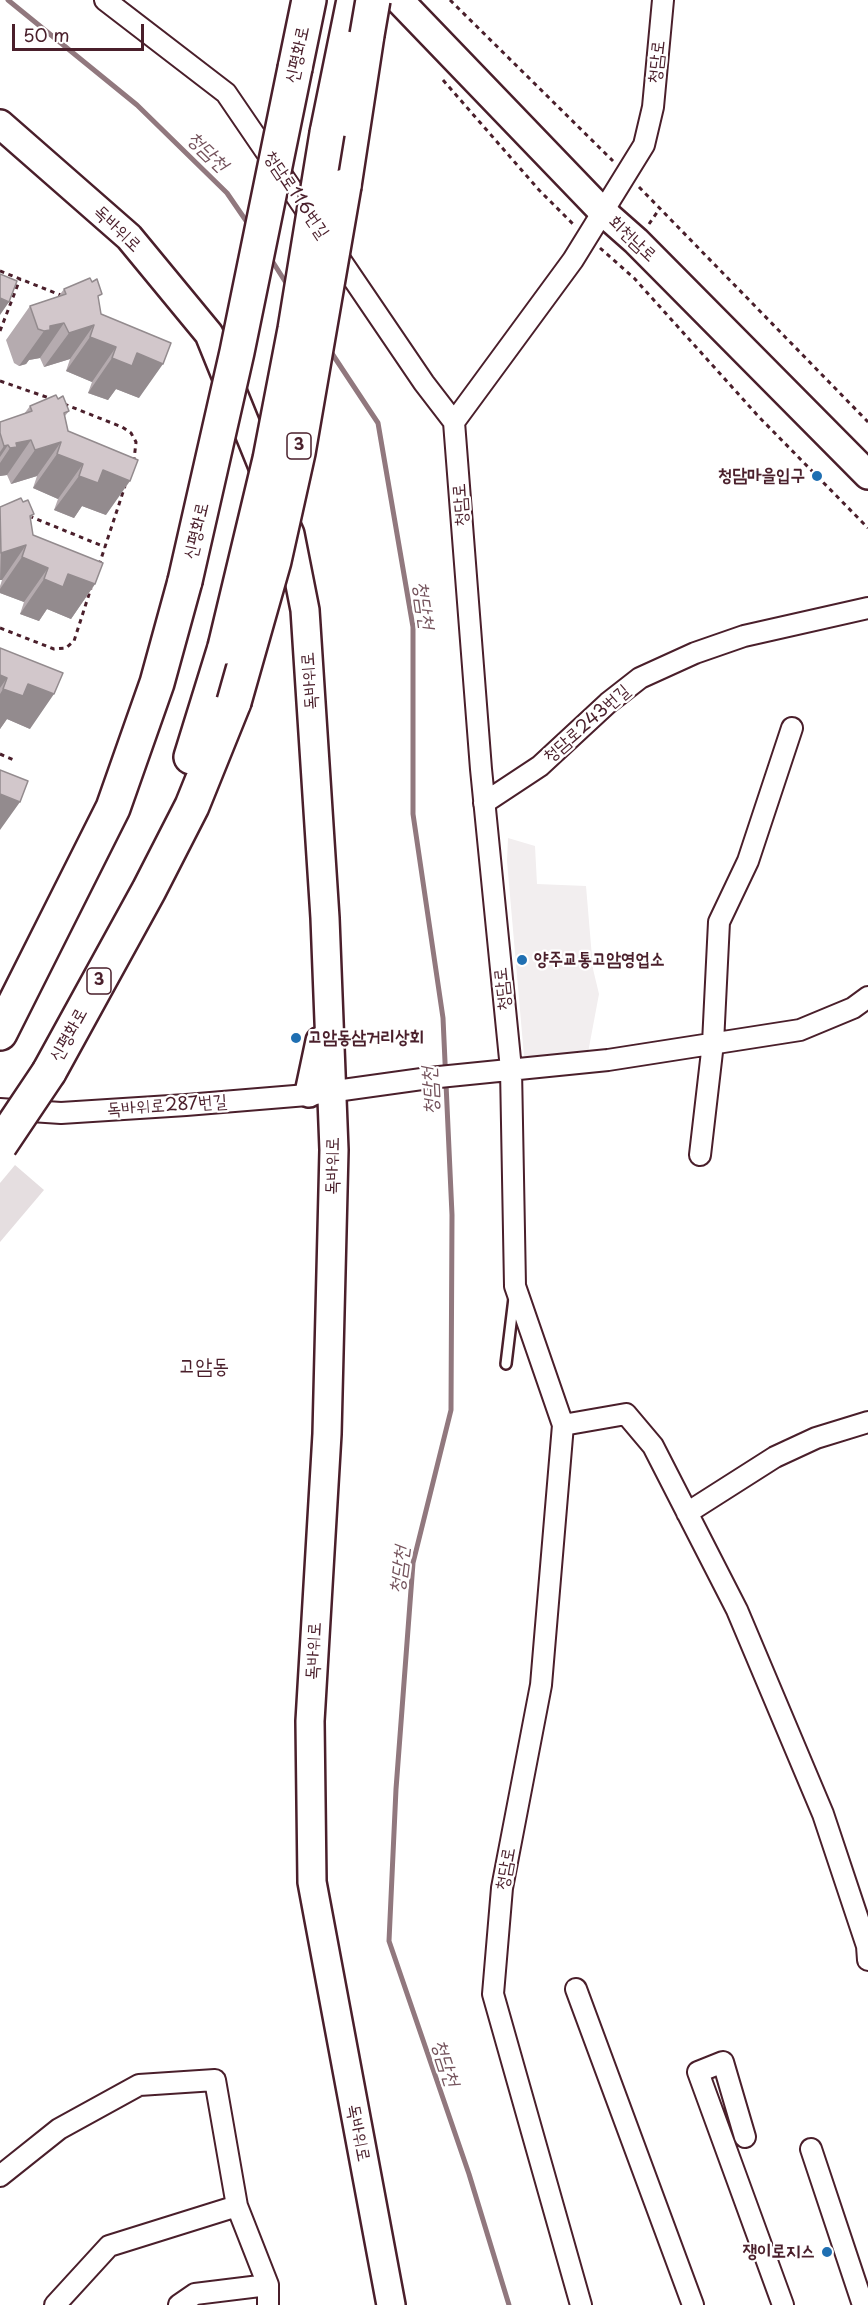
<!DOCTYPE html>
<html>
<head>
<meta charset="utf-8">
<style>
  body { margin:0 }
  #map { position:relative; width:868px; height:2305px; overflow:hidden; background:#fff; font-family:"Playpen Sans",sans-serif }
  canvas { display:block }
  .scale { position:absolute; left:12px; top:24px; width:132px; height:27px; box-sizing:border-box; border:3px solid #4a1f2b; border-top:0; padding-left:8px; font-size:18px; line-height:21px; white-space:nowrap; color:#4a1f2b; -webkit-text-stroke:4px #fff; paint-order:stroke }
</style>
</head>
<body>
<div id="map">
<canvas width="868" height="2305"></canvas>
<div class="scale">50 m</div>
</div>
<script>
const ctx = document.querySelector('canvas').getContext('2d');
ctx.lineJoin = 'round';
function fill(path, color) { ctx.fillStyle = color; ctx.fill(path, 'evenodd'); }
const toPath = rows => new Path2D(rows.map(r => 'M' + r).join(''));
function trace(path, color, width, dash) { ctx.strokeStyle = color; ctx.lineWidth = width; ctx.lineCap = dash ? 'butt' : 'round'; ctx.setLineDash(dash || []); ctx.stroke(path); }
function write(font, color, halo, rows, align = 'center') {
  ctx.font = font + ' "Playpen Sans","Poor Story",sans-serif'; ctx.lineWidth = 4.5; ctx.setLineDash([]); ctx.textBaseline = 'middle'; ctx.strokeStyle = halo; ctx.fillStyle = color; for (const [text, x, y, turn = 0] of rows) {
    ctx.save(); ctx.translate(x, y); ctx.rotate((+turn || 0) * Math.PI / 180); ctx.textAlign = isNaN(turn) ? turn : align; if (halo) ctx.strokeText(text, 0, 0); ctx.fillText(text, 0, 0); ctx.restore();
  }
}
fill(toPath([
  [508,838,535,846,537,884,586,886,593,969,599,994,587,1058,524,1056,507,861]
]), '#f2eeef');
fill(toPath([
  [15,1165,44,1190,0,1242,0,1183]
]), '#e5dee0');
trace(toPath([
  [8,0,137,105,227,193,251,228],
  [269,256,288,286],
  [329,349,378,423,413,627,413,814,443,1018,452,1215,451,1410,413,1563,396,1789,389,1941,469,2174,509,2305]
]), '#91787e', 5);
const service = toPath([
  [506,1364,514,1298]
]);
const minor = toPath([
  [105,0,226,93,314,222],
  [333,249,424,383,454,422],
  [484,803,540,766,608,703,640,678,695,653,744,636,868,608],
  [0,1109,61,1113,186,1105,307,1095,429,1078,608,1060,800,1030,853,1008,868,997],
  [700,1155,713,1043,719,922,748,861,792,728],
  [563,1425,626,1414,653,1446,737,1610,823,1814,867,1946,868,1960],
  [687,1513,775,1457,816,1438,868,1422],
  [576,1989,693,2305],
  [745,2137,723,2062,698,2072,783,2305],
  [811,2149,863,2305],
  [0,2176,59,2129,139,2085,215,2080,237,2206,268,2285,268,2305],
  [55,2305,109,2246,237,2206],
  [179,2305,195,2294,268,2285],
  [581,2305,493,1994,502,1888,541,1685,563,1425,515,1286,511,1069,481,769,454,422,573,260,644,145,653,107,663,0]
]);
const secondary = toPath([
  [399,0,602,211,636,241,868,475],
  [0,124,129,237,209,334,269,482],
  [283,518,290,534,305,610,325,918,334,1150,327,1434,310,1721,312,1882,391,2305],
  [309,1093,320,1041]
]);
const trunk = toPath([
  [295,68,309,0],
  [327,133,354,0],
  [344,186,367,35],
  [191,757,225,647],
  [0,1033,113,808,157,683,185,581],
  [49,1072,149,890,192,806,234,702]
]);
trace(service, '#4a1f2b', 14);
trace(minor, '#4a1f2b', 24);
trace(secondary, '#4a1f2b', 32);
trace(trunk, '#4a1f2b', 38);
trace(toPath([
  [450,0,613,161],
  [443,80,539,190,573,224],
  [639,187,868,422],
  [649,224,660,208],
  [600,248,634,278,759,417,868,528],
  [0,271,63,296],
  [0,331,20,279],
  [0,381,52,399],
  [64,404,122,427,131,433,136,442,134,460],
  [29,516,105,547],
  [99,565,125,486],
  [0,628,54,649,66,648,74,641,91,588],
  [0,754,14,760]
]), '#4a1f2b', 3, [4.5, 4.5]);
trace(service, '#fff', 9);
trace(minor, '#fff', 20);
trace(secondary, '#fff', 27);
trace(trunk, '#fff', 33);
const trunkBridge = toPath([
  [367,35,373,0],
  [185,581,237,352,295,68],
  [225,647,270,459,295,329,327,133],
  [234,702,274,561,298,453,344,186],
  [0,1145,49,1072]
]);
trace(trunkBridge, '#4a1f2b', 38, []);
trace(trunkBridge, '#fff', 33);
fill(toPath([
  [64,289,98,299,101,314,139,398,116,389,108,400,88,393,92,382,66,371,70,359,44,367,40,358,29,360,26,364,19,366,14,363,6,340,30,306,58,297],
  [58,399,69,411,65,416,68,431,106,515,82,506,74,518,54,510,58,499,33,488,37,476,11,484,7,475,0,476,0,422,24,414,30,406],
  [23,502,34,514,30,520,33,535,95,584,71,619,47,609,39,621,20,614,24,602,0,593,0,586,2,580,0,580,0,507],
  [0,648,30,729,7,719,0,729]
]), '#b5abaf');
fill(toPath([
  [0,298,9,302,0,315],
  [64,323,40,358,29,360,26,364,19,366,44,331,50,326],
  [94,325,70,359,44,367,69,333],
  [90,337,116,347,92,382,66,371],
  [137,353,163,364,139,398,116,389,108,400,88,393,112,358],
  [31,440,7,475,0,476,0,463,10,448,16,443],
  [61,442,37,476,11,484,35,450],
  [8,445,0,457,0,452,4,446],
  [57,454,83,464,58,499,33,488],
  [103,470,130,481,106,515,82,506,74,518,54,510,79,476],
  [26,545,2,580,0,580,1,553],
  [22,557,48,568,24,602,0,593,0,589],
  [68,574,95,584,71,619,47,609,39,621,20,614,44,579],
  [0,675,7,678,0,688],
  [28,684,54,694,30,729,7,719,0,729,0,694,3,689],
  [0,794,20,802,0,830]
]), '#938b8e');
const building = toPath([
  [0,274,17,281,9,302,0,298,0,274],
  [90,278,92,282,97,279,102,294,98,296,101,314,171,343,163,364,137,353,132,366,112,358,116,347,90,337,94,325,69,333,64,323,50,326,50,330,44,331,38,329,30,306,66,294,64,289,90,278],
  [56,395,58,399,63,396,69,411,64,413,68,431,138,460,130,481,103,470,98,483,79,476,83,464,57,454,61,442,35,450,31,440,16,443,17,447,10,448,8,445,4,446,0,433,0,422,32,411,30,406,56,395],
  [21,498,23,502,28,500,34,514,30,516,33,535,103,563,95,584,68,574,63,587,44,579,48,568,22,557,26,545,1,553,0,507,21,498],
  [0,648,63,673,54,694,28,684,23,696,3,689,7,678,0,675,0,648],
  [0,770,28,781,20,802,0,794,0,770]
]);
fill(building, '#d2c7cb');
trace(building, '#938b8e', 1.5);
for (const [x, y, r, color] of [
  [817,476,6,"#1f6fb2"],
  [522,960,6,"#1f6fb2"],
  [296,1038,6,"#1f6fb2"],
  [827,2252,6,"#1f6fb2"]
]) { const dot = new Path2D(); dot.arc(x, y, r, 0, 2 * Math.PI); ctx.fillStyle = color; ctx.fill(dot); trace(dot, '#fff', 2); }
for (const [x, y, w] of [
  [299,446,24],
  [99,981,24]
]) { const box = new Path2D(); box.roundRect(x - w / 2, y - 13, w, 26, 4.5); ctx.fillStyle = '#fff'; ctx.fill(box); trace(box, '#4a1f2b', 1.5); }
write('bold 16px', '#4a1f2b', null, [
  ["3",299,446],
  ["3",99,981]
]);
write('18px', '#4a1f2b', '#fff', [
  ["신평화로",298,55,-78],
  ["청담로",657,62,-84],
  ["청담로116번길",296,195,56],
  ["독바위로",117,229,44],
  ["회천남로",632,239,43],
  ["청담로",461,505,-94],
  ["신평화로",197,531,-77],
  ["독바위로",310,681,-94],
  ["청담로243번길",587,724,-41],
  ["청담로",503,989,-96],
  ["신평화로",69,1035,-61],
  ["독바위로287번길",167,1106,-4],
  ["독바위로",333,1166,-89],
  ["독바위로",314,1651,-87],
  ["청담로",506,1869,-80],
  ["독바위로",358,2133,79]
]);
write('bold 18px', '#4a1f2b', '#fff', [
  ["청담마을입구",805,476],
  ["양주교통고암영업소",534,960,"left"],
  ["고암동삼거리상회",308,1038,"left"],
  ["쟁이로지스",815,2252]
], 'right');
write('italic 20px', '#74535c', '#fff', [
  ["청담천",207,152,44],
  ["청담천",423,605,82],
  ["청담천",431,1091,-93],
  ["청담천",400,1570,-83],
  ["청담천",445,2063,72]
]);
write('21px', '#4a1f2b', '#fff', [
  ["고암동",204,1367]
]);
</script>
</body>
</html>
